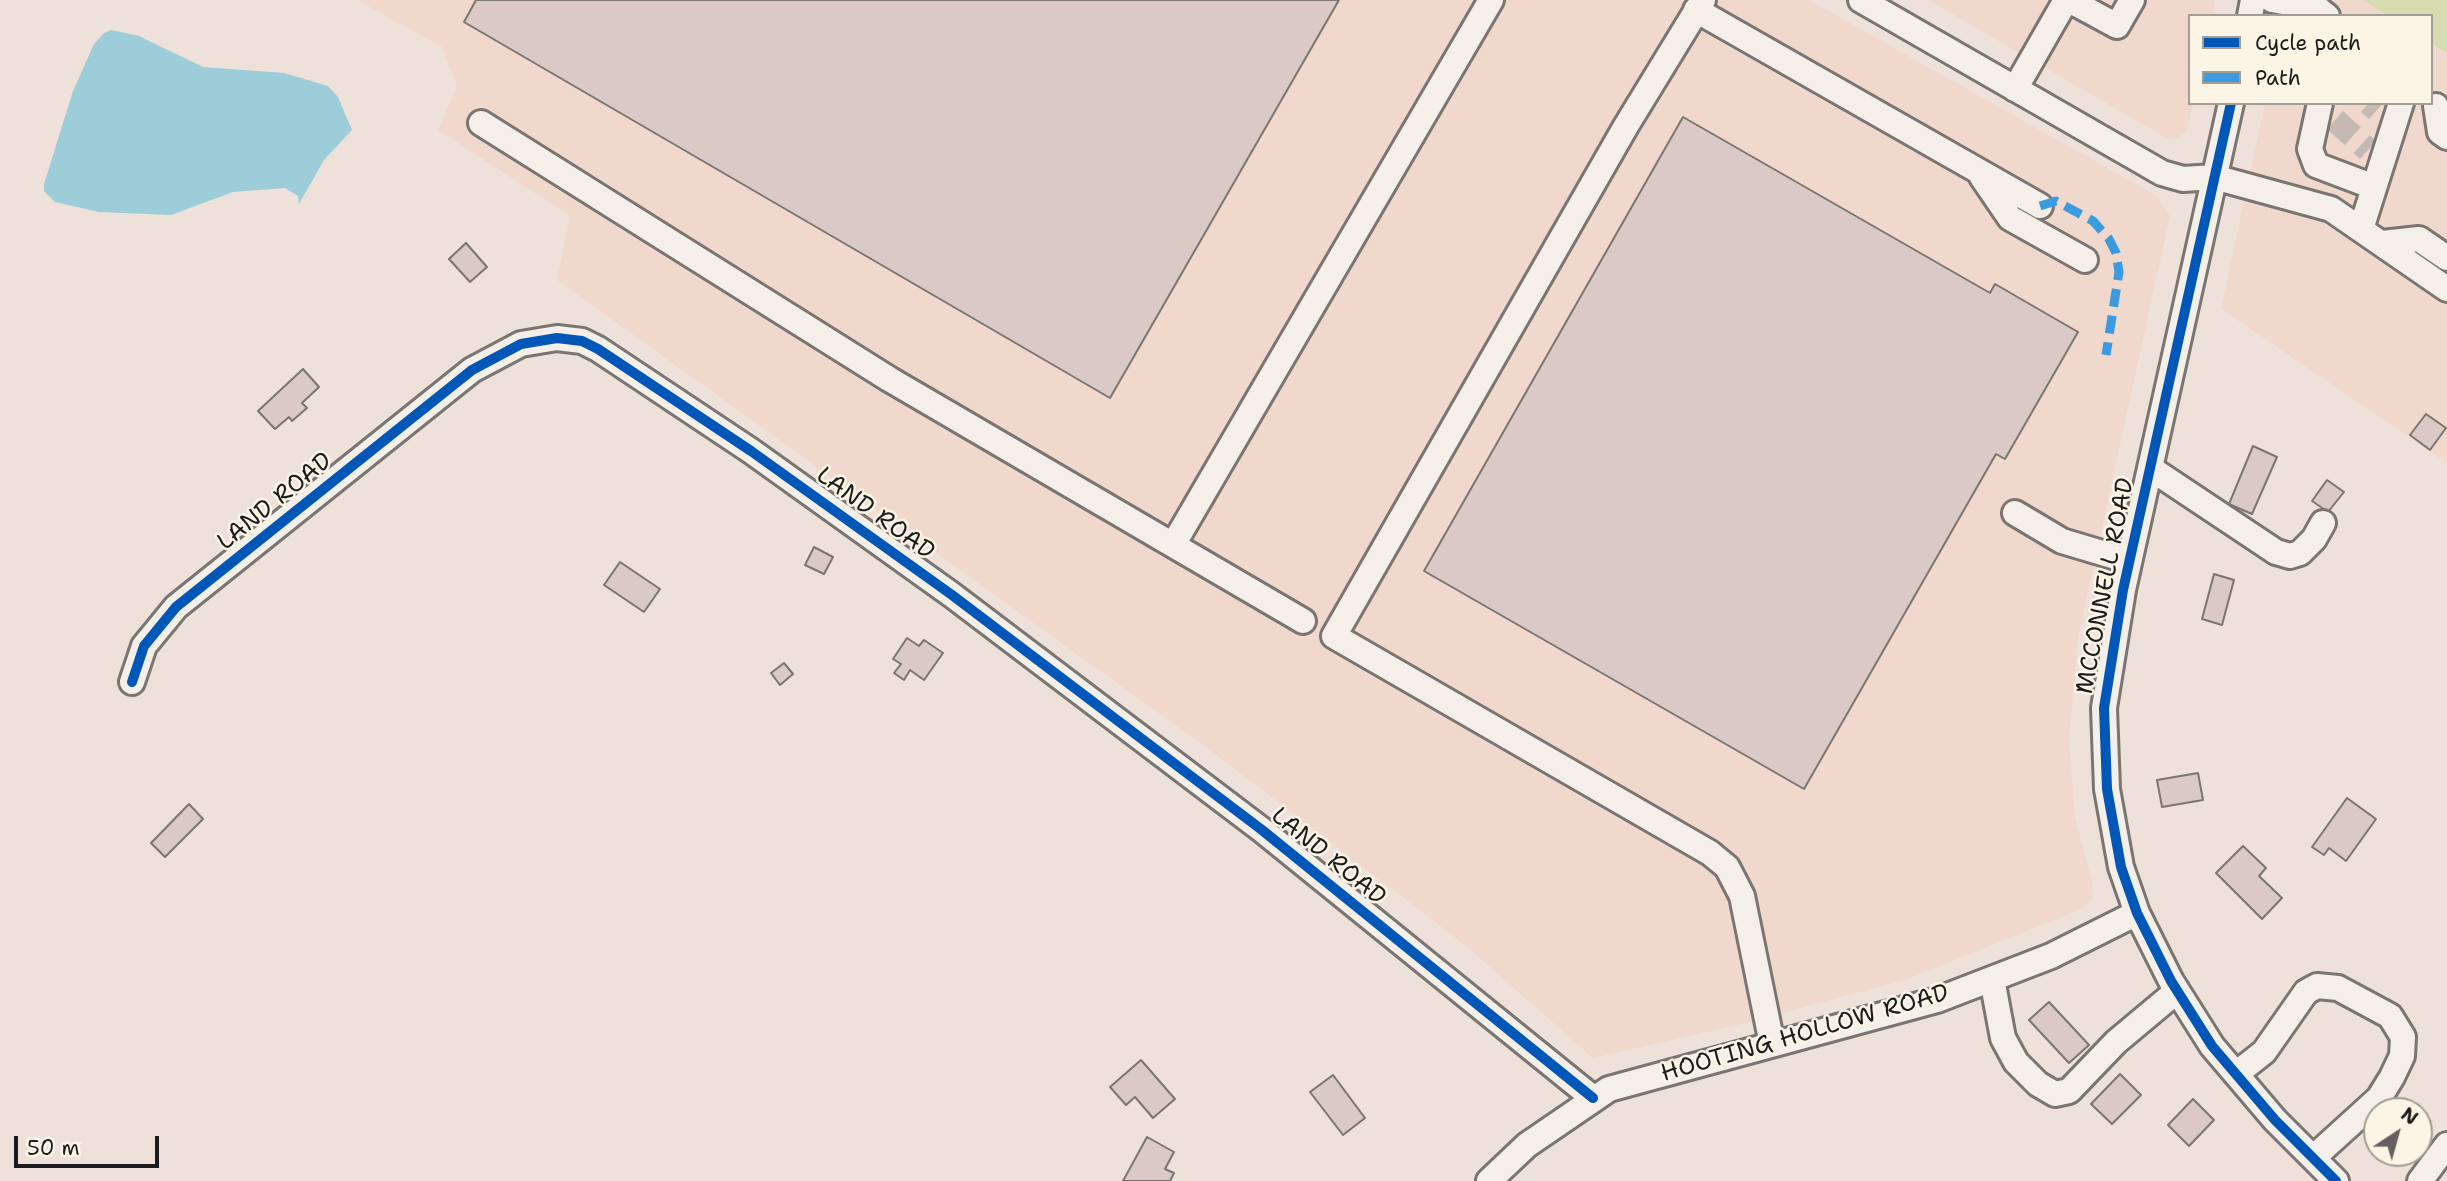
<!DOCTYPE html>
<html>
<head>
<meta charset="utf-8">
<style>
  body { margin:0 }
  #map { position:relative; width:2447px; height:1181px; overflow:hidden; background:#eee1d9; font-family:"Shantell Sans",sans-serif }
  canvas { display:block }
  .legend { position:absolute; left:2188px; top:14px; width:245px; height:91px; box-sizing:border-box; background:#fcf5e5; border:2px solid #a29e95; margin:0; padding:9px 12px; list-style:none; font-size:21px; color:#1c1c1c }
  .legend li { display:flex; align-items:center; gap:14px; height:35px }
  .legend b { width:35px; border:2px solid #a29e95 }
  .north { position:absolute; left:2363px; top:1097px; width:70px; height:70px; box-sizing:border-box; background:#fcf5e5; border:2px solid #a29e95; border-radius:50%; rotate:36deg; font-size:19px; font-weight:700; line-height:28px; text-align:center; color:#1c1c1c }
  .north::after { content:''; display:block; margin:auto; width:24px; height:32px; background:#66615e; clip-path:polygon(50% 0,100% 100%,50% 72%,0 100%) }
  .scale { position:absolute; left:14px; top:1136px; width:145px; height:32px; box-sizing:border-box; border:4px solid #1c1c1c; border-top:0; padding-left:9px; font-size:21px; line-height:24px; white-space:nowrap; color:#1c1c1c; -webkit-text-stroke:5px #fcf5e5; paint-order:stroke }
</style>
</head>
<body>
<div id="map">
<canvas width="2447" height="1181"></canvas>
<ul class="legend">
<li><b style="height:9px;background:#0057b8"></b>Cycle path</li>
<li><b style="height:9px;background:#3c9bdf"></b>Path</li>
</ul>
<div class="north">N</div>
<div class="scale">50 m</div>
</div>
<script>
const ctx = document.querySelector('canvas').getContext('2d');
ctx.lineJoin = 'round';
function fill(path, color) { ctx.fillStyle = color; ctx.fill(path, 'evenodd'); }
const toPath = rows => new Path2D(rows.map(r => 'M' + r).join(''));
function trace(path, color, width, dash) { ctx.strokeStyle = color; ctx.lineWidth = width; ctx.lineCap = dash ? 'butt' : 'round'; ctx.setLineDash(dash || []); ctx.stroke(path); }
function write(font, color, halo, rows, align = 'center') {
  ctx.font = font + ' "Shantell Sans",sans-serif'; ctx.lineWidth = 5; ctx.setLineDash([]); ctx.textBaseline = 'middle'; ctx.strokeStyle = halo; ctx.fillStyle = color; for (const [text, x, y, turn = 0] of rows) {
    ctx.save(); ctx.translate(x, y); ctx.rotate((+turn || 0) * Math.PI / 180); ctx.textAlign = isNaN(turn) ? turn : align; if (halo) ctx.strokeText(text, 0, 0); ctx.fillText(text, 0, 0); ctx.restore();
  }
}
fill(toPath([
  [357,0,1809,0,2157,196,2170,216,2078,637,2069,740,2075,817,2093,886,2093,899,2084,908,1908,979,1742,1024,1593,1058,1465,945,1207,748,557,280,570,216,438,130,457,86,442,47],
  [1928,0,2215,0,2212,16,2190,16,2190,103,2193,103,2187,132,2179,137,2168,139],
  [2287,0,2363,0,2388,16,2284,16],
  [2431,43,2447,53,2447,463,2221,309,2265,103,2431,103]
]), '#f0d8cd');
fill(toPath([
  [2363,0,2447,0,2447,53,2431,43,2431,16,2388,16]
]), '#d7dcb0');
fill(toPath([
  [111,30,139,36,203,67,284,73,328,86,338,97,352,130,324,160,299,204,298,196,285,188,233,192,171,215,99,212,55,202,44,191,44,184,73,91,94,44,104,33]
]), '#9ccdd9');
const building = toPath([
  [476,0,1339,0,1110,398,464,22,476,0],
  [1683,117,1990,293,1995,284,2078,332,2005,459,1996,454,1804,789,1424,571,1683,117],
  [466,243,487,267,470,282,449,259,466,243],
  [303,369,319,387,302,403,307,408,292,421,289,417,275,429,258,411,303,369],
  [2426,414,2446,428,2430,450,2410,435,2426,414],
  [2253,446,2277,457,2252,514,2229,504,2253,446],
  [2327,480,2344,492,2328,512,2312,501,2327,480],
  [814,547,833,557,824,574,805,565,814,547],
  [620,562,660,589,644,612,604,585,620,562],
  [2214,574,2234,580,2222,625,2202,619,2214,574],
  [907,638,919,646,924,640,943,653,924,680,910,670,904,680,894,673,901,664,893,659,907,638],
  [784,663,793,674,780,685,771,673,784,663],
  [2198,773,2203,800,2162,807,2157,780,2198,773],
  [2347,798,2376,819,2346,861,2329,848,2324,855,2312,847,2347,798],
  [189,804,203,819,165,857,151,843,189,804],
  [2243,846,2266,868,2259,876,2282,898,2262,919,2216,873,2243,846],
  [2049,1002,2089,1045,2069,1063,2029,1020,2049,1002],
  [1141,1060,1175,1099,1153,1118,1135,1097,1126,1105,1110,1087,1141,1060],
  [2120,1074,2141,1095,2112,1124,2091,1104,2120,1074],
  [1333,1075,1365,1118,1343,1135,1310,1092,1333,1075],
  [2193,1099,2214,1120,2189,1146,2168,1125,2193,1099],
  [1147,1137,1174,1152,1165,1169,1174,1173,1170,1181,1123,1181,1147,1137]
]);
fill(building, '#dac9c4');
trace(building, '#7a7571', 2);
trace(toPath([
  [2369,103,2377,110],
  [2335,120,2368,150]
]), '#c4bab3', 24, [24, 12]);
const minor = toPath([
  [1703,0,1626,126,1334,636,1710,853,1727,867,1742,896,1772,1044],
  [1861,0,2162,173,2183,179,2214,177,2331,209,2447,289],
  [2069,0,2117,26,2132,0],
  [2272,0,2317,8,2327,16],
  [1696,10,2040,206],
  [2250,16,2253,0],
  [2015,89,2066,0],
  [2231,103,2123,590,2104,708,2107,789,2121,867,2137,913,2171,981,2212,1046,2275,1120,2336,1181],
  [2320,103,2310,149,2316,165,2374,187],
  [2436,106,2440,132,2447,137],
  [481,123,889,379,1303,621],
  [1982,177,2010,218,2085,260],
  [2361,229,2401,103],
  [2382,243,2419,239,2447,258],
  [2150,468,2276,552,2290,556,2300,553,2314,539,2323,523],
  [2015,513,2062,541,2129,561],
  [1173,545,1491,0],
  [132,682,144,646,176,607,472,370,521,344,557,338,582,341,598,349,751,451,952,595,1262,830,1593,1098],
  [1992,979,2003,1038,2016,1062,2038,1084,2055,1094,2069,1091,2116,1042,2177,991],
  [2236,1074,2264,1052,2306,992,2317,986,2338,988,2390,1016,2403,1037,2402,1056,2392,1077,2379,1098,2313,1158],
  [1489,1181,1527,1145,1609,1089,1937,1000,2051,956,2137,913],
  [2420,1181,2447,1145]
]);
trace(minor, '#7a7571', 30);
trace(minor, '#f4efe9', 24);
trace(toPath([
  [2040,206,2056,201,2093,221,2109,239,2116,253,2119,272,2106,355]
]), '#3c9bdf', 9, [18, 9]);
trace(toPath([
  [2231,103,2123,590,2104,708,2107,789,2121,867,2137,913,2171,981,2212,1046,2275,1120,2336,1181],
  [132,682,144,646,176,607,472,370,521,344,557,338,582,341,598,349,751,451,952,595,1262,830,1593,1098]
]), '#0057b8', 10);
write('24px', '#1c1c1c', '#fcf5e5', [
  ["LAND ROAD",275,502,-39],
  ["LAND ROAD",875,514,36],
  ["MCCONNELL ROAD",2106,586,-79],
  ["LAND ROAD",1328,857,39],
  ["HOOTING HOLLOW ROAD",1805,1034,-16]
]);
</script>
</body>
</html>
